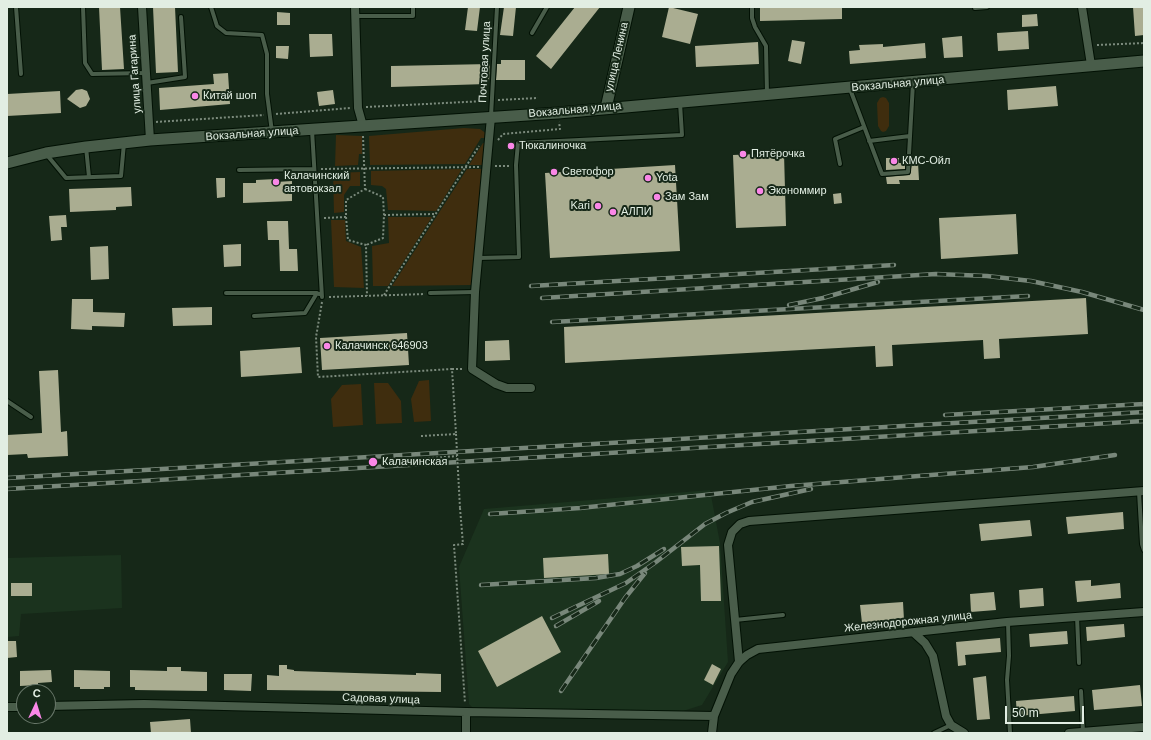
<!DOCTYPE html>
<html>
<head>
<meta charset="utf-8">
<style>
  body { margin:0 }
  #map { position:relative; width:1151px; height:740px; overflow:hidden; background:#162818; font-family:Arial,sans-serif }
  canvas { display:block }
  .frame { position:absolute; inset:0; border:8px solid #e2eee3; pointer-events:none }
  .north { position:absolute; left:16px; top:684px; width:40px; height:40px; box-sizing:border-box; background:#162818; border:1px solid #687769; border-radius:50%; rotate:4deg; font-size:11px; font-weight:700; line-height:16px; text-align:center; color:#e2eee3 }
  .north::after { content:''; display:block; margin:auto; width:14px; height:18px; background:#fa87e7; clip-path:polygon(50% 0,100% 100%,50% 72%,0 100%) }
  .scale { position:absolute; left:1005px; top:706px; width:79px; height:18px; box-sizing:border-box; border:2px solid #e2eee3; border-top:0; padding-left:5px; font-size:12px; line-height:14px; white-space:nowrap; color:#e2eee3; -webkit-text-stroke:3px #162818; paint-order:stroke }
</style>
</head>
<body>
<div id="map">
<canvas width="1151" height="740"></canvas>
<div class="frame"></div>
<div class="north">С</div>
<div class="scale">50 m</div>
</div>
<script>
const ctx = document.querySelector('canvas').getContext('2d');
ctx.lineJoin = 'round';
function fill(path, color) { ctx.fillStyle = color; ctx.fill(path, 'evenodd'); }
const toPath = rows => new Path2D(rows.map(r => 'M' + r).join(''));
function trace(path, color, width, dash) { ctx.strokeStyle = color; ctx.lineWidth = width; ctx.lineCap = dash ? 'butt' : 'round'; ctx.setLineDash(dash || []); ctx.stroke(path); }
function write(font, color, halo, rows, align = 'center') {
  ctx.font = font + ' Arial,sans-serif'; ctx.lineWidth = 4; ctx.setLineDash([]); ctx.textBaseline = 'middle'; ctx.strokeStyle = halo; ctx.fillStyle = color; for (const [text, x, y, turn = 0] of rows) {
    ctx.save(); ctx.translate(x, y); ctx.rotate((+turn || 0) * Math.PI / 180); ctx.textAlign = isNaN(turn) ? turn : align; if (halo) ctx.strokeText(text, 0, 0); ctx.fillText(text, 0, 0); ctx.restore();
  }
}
fill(toPath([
  [710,490,720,543,728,662,702,705,683,711,474,709,469,704,459,567,484,509],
  [121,555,122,608,21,614,19,636,7,637,7,558]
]), '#1b331e');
fill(toPath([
  [883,97,886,98,889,103,889,126,886,131,883,132,881,131,878,126,877,103,880,98],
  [464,128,480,129,487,134,487,138,481,138,465,164,370,165,369,136],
  [336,135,362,136,362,154,359,154,358,165,335,166],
  [483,143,487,143,484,165,469,165],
  [462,169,436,211,388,210,386,189,382,186,371,185,371,171],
  [467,169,484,169,472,285,392,286],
  [360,172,360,186,350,186,344,195,344,212,334,213,333,173],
  [388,217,432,217,388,286,373,286,372,246,389,243],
  [331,220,345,220,346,241,361,247,364,288,334,287],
  [429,380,431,421,414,422,411,399,419,381],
  [374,383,388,383,401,401,402,423,376,424],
  [361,384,363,425,333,427,331,399,342,385]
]), '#3f2d0e');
fill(toPath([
  [99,7,120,7,124,69,102,70],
  [153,7,175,7,178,72,156,73],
  [468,7,480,7,477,31,465,30],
  [504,7,516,7,513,36,500,35],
  [575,7,600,7,551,69,536,56],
  [669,7,698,14,690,44,662,37],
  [760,7,842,7,842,19,760,21],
  [1133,7,1144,7,1144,35,1135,36],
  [277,12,290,13,290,25,277,25],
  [1037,14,1038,26,1022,27,1022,15],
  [1028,31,1029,49,998,51,997,33],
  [309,34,332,34,333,56,310,57],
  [962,36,963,57,944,58,942,38],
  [792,40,805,42,801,64,788,61],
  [758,42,759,64,696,67,695,46],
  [925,43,926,58,850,64,849,51,860,50,859,45,883,44,883,47],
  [276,46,289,46,288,59,276,58],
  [501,60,525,60,525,80,496,80,497,64,501,64],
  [490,64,489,81,487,81,487,84,391,87,391,66],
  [228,73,230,104,160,110,159,88,214,84,213,74],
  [1056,86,1058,106,1008,110,1007,90],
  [82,89,87,91,90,99,86,106,80,108,67,99,76,90],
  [333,90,335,104,319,106,317,92],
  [60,91,61,113,7,116,7,94],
  [784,153,786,226,736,228,733,155],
  [886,158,899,158,899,163,905,163,905,169,886,170],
  [912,163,918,163,919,180,899,180,900,184,887,184,886,177,910,175],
  [675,165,680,251,550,258,545,173],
  [216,178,225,178,225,197,217,198],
  [276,179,276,182,292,181,292,201,243,203,243,183,256,183,256,180],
  [131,187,132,206,116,207,116,210,70,212,69,189],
  [841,193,842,203,834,204,833,194],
  [1016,214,1018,254,941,259,939,218],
  [66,215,67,227,61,227,62,240,51,241,49,216],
  [267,221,288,221,289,249,297,249,298,271,280,271,279,240,268,240],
  [241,244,241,266,224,267,223,245],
  [108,246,109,279,91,280,90,247],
  [1086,298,1088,334,999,339,1000,358,984,359,983,340,892,345,893,366,876,367,875,346,565,363,564,327],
  [72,299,93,299,93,312,125,313,124,327,92,326,92,330,71,329],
  [212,307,212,325,173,326,172,308],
  [407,333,409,365,322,370,320,338],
  [509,340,510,360,485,361,485,341],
  [300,347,302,373,241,377,240,351],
  [58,370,61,432,67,431,68,456,28,458,27,454,7,455,7,435,42,433,39,371],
  [1123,512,1124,529,1068,534,1066,517],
  [1030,520,1032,536,981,541,979,524],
  [719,546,721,601,701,601,700,565,682,566,681,547],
  [608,554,609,574,544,578,543,558],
  [1091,580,1091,586,1120,583,1121,598,1077,602,1075,581],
  [11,583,32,583,32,596,11,596],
  [1043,588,1044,606,1020,608,1019,590],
  [994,592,996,610,971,612,970,594],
  [903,602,904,620,862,623,860,605],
  [542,616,561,652,497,687,478,651],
  [1124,624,1125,637,1087,641,1086,627],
  [1067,631,1068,644,1030,647,1029,634],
  [1000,638,1001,652,965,655,966,665,958,666,956,642],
  [7,641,16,641,17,657,7,658],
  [712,664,721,669,713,685,704,680],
  [279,665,287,665,287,669,294,670,294,671,416,675,416,673,441,674,441,692,267,690,267,675,279,676],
  [167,667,181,667,181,671,207,672,207,691,135,690,135,687,130,687,130,670,167,671],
  [51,670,52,682,38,683,38,685,20,686,20,671],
  [74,670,110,671,110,687,104,687,104,689,80,689,80,687,74,687],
  [224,674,252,674,251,691,224,690],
  [986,676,990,719,977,720,973,678],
  [1140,685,1142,706,1094,710,1092,690],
  [1074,696,1075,711,1017,716,1016,701],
  [190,719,191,733,151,733,150,722]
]), '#aaad91');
const service = toPath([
  [16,7,21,74],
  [83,7,85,63,92,74,146,73],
  [211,7,217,26,226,33,262,35,267,54,267,94,272,132],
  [752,7,752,18,755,27,766,46,767,94],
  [975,8,987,7],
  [355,16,413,16,413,7],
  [532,33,547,7],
  [147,83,185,77,181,17],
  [850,89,882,174,908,172,913,83],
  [491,116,497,7],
  [312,130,322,297],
  [869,141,910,136],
  [86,147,89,177],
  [47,155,66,178,121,176,124,143],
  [840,164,835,139,864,127],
  [239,170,314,169],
  [478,258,519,257,516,165,518,143,682,135,680,103],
  [226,293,317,293],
  [430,293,475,292],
  [254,316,305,313,317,293,319,294],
  [7,401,31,417],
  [1139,492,1142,544,1144,550],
  [1077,617,1079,663],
  [735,620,783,615],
  [1008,622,1009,656,1007,680,1010,733],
  [1081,691,1083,732],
  [934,733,951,725]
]);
const minor = toPath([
  [142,7,150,140],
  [355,7,358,108,363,126],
  [1082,7,1091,65],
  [491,117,475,292,472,369,496,384,507,388,531,388],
  [914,633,925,643,933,656,946,716,951,725,964,733],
  [739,662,728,545,732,532,740,524,749,521,1144,491],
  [48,706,144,704,466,712,714,716],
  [7,707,24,707],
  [466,712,466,733],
  [712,733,714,716,731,674,739,662,747,655,758,649,1007,622,1144,612],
  [1069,733,1144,727]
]);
const secondary = toPath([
  [606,108,629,7],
  [7,163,46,153,86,147,150,140,558,113,1144,61]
]);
trace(service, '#021104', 6);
trace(minor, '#021104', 10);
trace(secondary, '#021104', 13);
trace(toPath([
  [1097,45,1144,43],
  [498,100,538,98],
  [366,107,485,101],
  [276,114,350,108],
  [156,122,264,115],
  [498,140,503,134,560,129,559,122],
  [495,166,509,166],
  [321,169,479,167],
  [365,189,383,197,384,215,383,238,366,245],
  [384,215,435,214],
  [346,217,348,240,366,245,367,296],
  [324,218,346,217,346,200,365,189,363,136],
  [384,295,479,146],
  [329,297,425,294],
  [322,302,316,337,318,377,452,369,456,434,421,436],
  [452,369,463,369],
  [420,459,457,456],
  [460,508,463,544,454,545,465,703]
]), '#7c8b7d', 2, [2, 2]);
trace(service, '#495d4a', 4);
trace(minor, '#495d4a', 8);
trace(secondary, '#495d4a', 11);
const rail = toPath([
  [531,286,894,265],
  [542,298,936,274,987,276,1031,281,1082,292,1144,310],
  [789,305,823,298,878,282],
  [552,322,1028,296],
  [945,415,1144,404],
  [7,478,1144,412],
  [7,489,1144,421],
  [490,514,580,508,791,486,1033,467,1115,455],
  [481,585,596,578,620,574,637,566,664,549],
  [552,618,626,583,656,562,705,524,726,513,752,502,811,489],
  [556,626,599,601],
  [561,691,625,598,645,573]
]);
trace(rail, '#78877a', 4.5);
trace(rail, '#162818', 3, [9]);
trace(toPath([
  [456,434,460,508]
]), '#7c8b7d', 2, [2, 2]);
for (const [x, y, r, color] of [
  [195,96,4,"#fa87e7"],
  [511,146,4,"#fa87e7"],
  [743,154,4,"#fa87e7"],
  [894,161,4,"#fa87e7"],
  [554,172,4,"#fa87e7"],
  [648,178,4,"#fa87e7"],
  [276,182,4,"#fa87e7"],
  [760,191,4,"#fa87e7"],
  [657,197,4,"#fa87e7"],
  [598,206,4,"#fa87e7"],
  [613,212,4,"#fa87e7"],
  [327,346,4,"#fa87e7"],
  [373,462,5,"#fa87e7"]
]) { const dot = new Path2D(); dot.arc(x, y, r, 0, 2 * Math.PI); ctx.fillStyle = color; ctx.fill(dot); trace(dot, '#162818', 1.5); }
write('11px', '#e2eee3', '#162818', [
  ["улица Ленина",617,57,-77],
  ["Почтовая улица",485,62,-87],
  ["улица Гагарина",135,74,-94],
  ["Вокзальная улица",898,84,-5],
  ["Вокзальная улица",575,110,-5],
  ["Вокзальная улица",252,134,-4],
  ["Железнодорожная улица",908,622,-6],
  ["Садовая улица",381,699,2]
]);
write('11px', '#e2eee3', '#162818', [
  ["Китай шоп",203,96],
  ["Тюкалиночка",519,146],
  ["Пятёрочка",751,154],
  ["КМС-Ойл",902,161],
  ["Светофор",562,172],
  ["Калачинский",284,176],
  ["автовокзал",284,189],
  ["Yota",656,178],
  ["Экономмир",768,191],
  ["Зам Зам",665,197],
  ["Kari",590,206,"right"],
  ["АЛПИ",621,212],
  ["Калачинск 646903",335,346],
  ["Калачинская",382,462]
], 'left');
</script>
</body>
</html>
